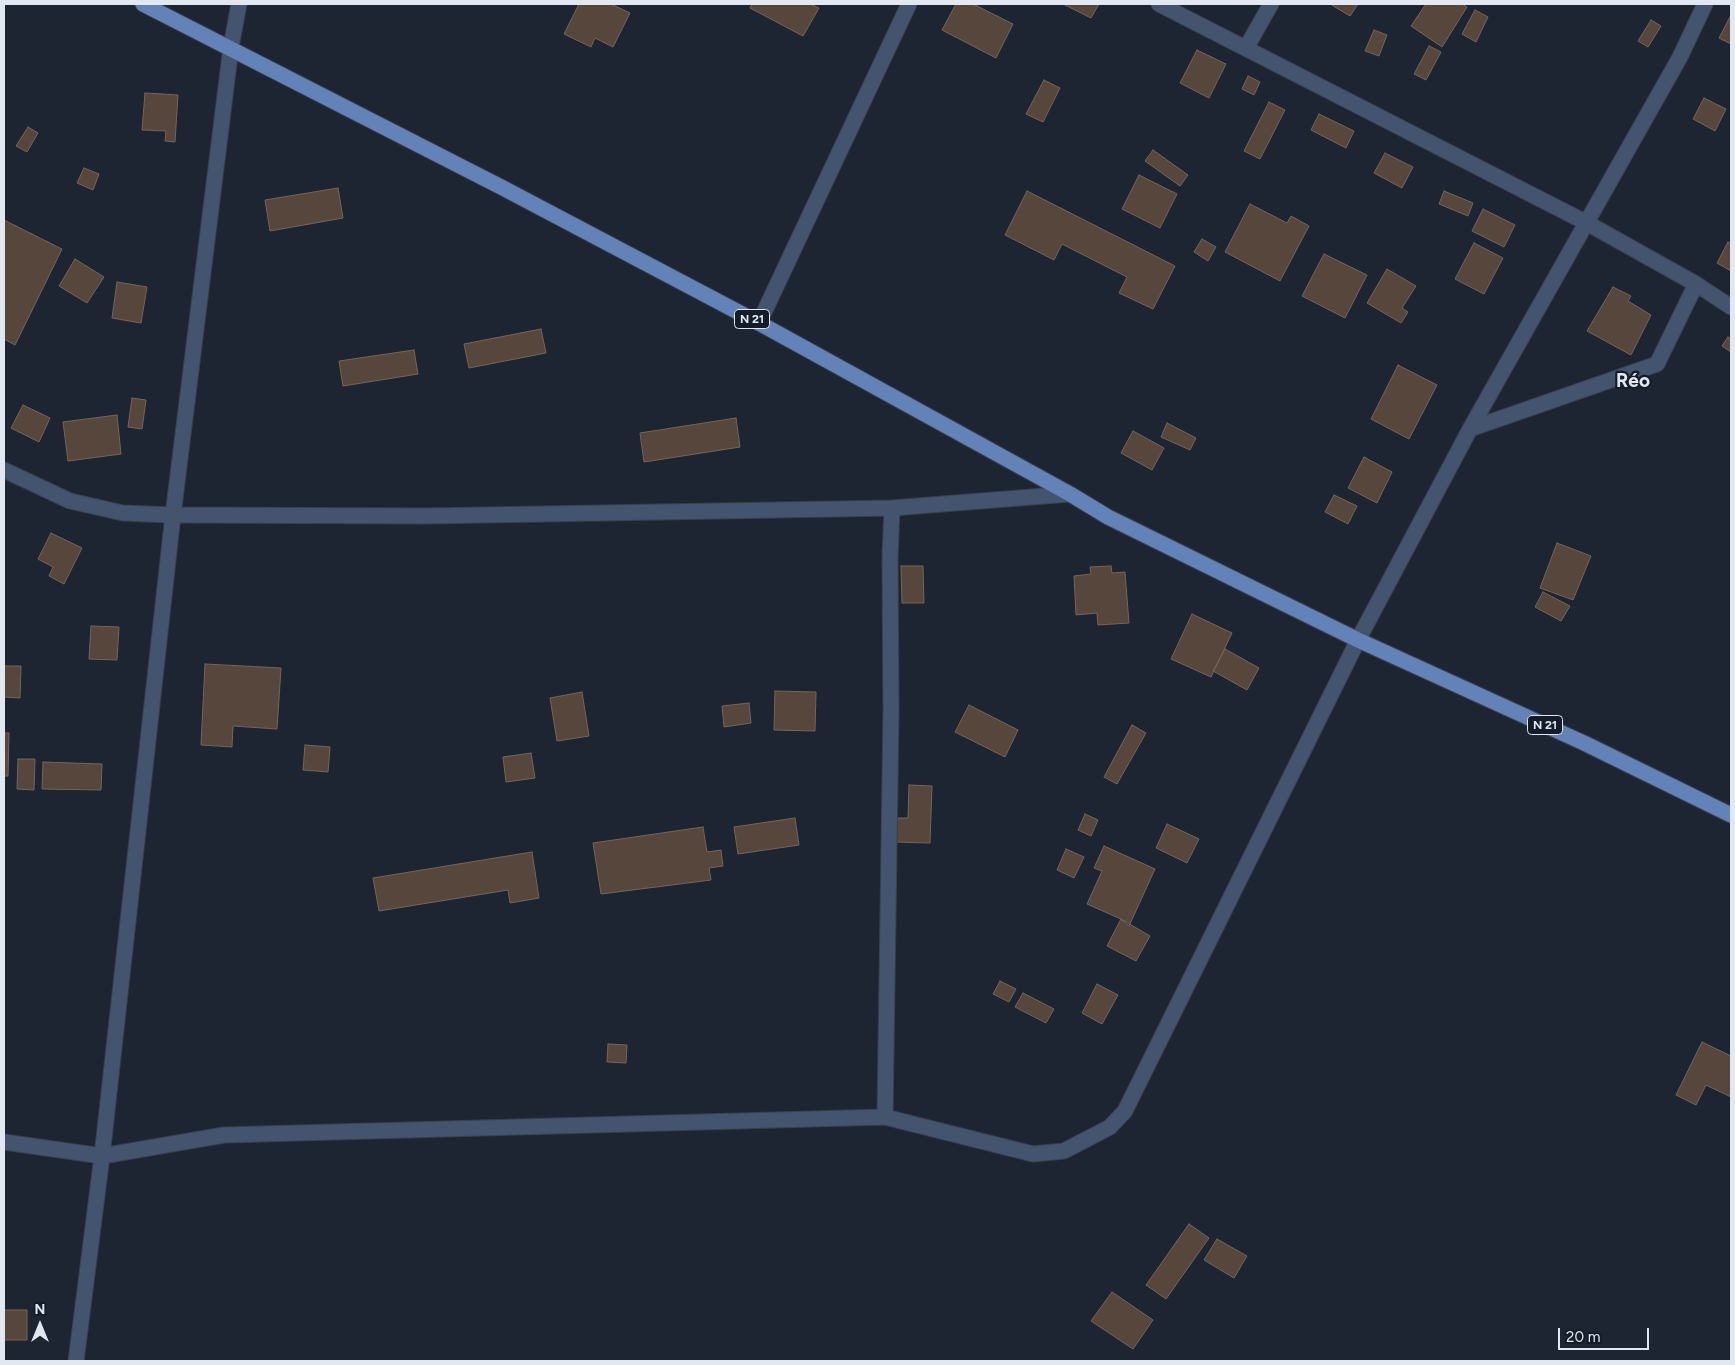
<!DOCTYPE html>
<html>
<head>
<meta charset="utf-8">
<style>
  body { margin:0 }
  #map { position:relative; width:1735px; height:1365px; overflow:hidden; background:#1d2533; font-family:Figtree,sans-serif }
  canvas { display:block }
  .frame { position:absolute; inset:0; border:5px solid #e2e8f1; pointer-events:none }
  .north { position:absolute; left:15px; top:1300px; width:50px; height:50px; -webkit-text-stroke:4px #141c29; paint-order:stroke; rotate:0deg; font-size:14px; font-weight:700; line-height:20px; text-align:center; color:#e2e8f1 }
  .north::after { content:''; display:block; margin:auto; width:18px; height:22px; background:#e2e8f1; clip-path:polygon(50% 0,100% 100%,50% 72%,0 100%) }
  .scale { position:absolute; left:1558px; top:1328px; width:91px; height:22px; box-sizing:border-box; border:2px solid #e2e8f1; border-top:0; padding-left:6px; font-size:15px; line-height:18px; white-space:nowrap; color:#e2e8f1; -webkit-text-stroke:4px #141c29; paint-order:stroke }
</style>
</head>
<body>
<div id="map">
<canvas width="1735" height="1365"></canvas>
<div class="frame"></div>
<div class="north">N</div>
<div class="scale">20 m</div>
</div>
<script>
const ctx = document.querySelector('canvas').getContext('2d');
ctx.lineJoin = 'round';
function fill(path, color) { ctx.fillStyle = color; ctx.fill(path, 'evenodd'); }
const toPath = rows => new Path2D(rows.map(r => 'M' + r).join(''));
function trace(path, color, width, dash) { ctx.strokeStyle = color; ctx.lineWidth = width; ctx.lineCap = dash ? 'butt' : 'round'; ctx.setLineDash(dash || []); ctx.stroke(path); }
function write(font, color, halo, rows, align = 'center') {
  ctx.font = font + ' Figtree,sans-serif'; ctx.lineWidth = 4.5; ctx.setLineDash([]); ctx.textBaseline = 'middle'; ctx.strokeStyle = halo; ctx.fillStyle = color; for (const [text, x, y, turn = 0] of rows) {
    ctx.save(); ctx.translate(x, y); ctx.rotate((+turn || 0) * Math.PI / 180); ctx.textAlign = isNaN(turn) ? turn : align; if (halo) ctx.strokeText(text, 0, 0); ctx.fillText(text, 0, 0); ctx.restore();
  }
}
const building = toPath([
  [579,4,611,4,630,13,613,47,595,38,591,47,564,34,579,4],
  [752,4,810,4,819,8,803,36,750,8,752,4],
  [956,4,973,4,1013,24,996,58,942,30,956,4],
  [1063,4,1099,4,1091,18,1063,4],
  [1330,4,1358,4,1350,16,1330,4],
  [1426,4,1462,4,1467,7,1442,47,1411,26,1426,4],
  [1475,10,1488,17,1476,42,1462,34,1475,10],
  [1731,15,1731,44,1719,38,1731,15],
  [1651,20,1661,26,1648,47,1638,41,1651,20],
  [1374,30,1387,35,1379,56,1365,51,1374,30],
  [1429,46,1441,52,1426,80,1414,74,1429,46],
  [1197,50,1226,64,1209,98,1180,83,1197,50],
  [1248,76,1260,82,1254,95,1242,89,1248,76],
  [1044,80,1060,88,1043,122,1026,114,1044,80],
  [145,93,178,95,175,142,165,141,166,131,142,130,145,93],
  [1704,98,1726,109,1715,131,1693,119,1704,98],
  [1269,102,1285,110,1260,159,1244,151,1269,102],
  [1319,114,1354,131,1346,148,1311,130,1319,114],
  [28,127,38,133,27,152,16,146,28,127],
  [1153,150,1188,175,1180,186,1145,161,1153,150],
  [1385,153,1413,167,1402,188,1374,173,1385,153],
  [84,168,99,174,93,190,77,183,84,168],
  [1139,175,1177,194,1160,228,1122,209,1139,175],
  [338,188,343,218,270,231,265,200,338,188],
  [1027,191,1175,266,1153,309,1119,293,1127,277,1062,244,1054,260,1005,235,1027,191],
  [1444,191,1473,203,1468,216,1439,204,1444,191],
  [1250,204,1287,223,1291,216,1309,226,1280,281,1225,252,1250,204],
  [1483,209,1515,225,1504,247,1472,231,1483,209],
  [4,220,62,249,15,345,4,339,4,220],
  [1202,239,1216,247,1208,261,1194,252,1202,239],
  [1728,242,1731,244,1731,271,1717,263,1728,242],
  [1474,243,1503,258,1484,294,1455,279,1474,243],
  [1324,254,1367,275,1345,318,1302,296,1324,254],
  [75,259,104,277,87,303,59,286,75,259],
  [1387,269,1416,286,1402,308,1408,312,1401,323,1367,303,1387,269],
  [117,282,147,287,141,323,112,318,117,282],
  [1613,287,1631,296,1628,301,1651,315,1631,355,1587,331,1613,287],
  [541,329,546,353,469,368,464,344,541,329],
  [1728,337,1731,339,1731,352,1722,346,1728,337],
  [414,350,418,374,343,386,339,361,414,350],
  [1398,365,1437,385,1409,439,1371,419,1398,365],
  [132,398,146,400,142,429,128,427,132,398],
  [23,405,50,418,39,442,11,428,23,405],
  [117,415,121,454,68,461,63,422,117,415],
  [736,418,740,447,644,462,640,433,736,418],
  [1167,423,1196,438,1190,450,1161,437,1167,423],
  [1133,431,1164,448,1152,470,1121,453,1133,431],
  [1364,457,1392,472,1377,503,1348,488,1364,457],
  [1334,495,1357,506,1348,524,1325,512,1334,495],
  [51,533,82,548,64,584,49,576,53,567,38,559,51,533],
  [1557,543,1591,556,1573,600,1540,588,1557,543],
  [901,566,923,566,924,603,902,603,901,566],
  [1111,566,1112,573,1125,572,1129,623,1098,625,1097,613,1076,615,1074,576,1091,574,1090,567,1111,566],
  [1543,592,1570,606,1561,621,1535,607,1543,592],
  [1192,614,1232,633,1211,677,1171,659,1192,614],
  [91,626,119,627,117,660,89,659,91,626],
  [1225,649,1259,668,1247,690,1213,671,1225,649],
  [205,664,281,668,277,729,233,726,232,747,201,745,205,664],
  [4,666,21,666,20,698,4,697,4,666],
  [775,691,816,692,815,731,774,730,775,691],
  [582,692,589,736,557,741,550,698,582,692],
  [749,703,751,723,724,727,722,706,749,703],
  [969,705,1018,730,1005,757,955,732,969,705],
  [1132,725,1146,733,1117,784,1104,777,1132,725],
  [4,733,9,733,8,776,4,776,4,733],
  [305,745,330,747,328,772,303,770,305,745],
  [531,753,535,778,506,782,503,757,531,753],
  [18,759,35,759,34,790,17,789,18,759],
  [43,762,102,764,101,790,42,789,43,762],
  [909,785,932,786,930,843,896,842,896,818,908,818,909,785],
  [1085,814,1098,820,1091,836,1078,830,1085,814],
  [795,818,799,845,738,854,734,827,795,818],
  [1167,824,1199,839,1187,863,1156,848,1167,824],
  [703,827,707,852,721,850,723,866,709,868,711,880,601,894,593,843,703,827],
  [1104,846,1155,869,1129,926,1121,919,1087,904,1102,871,1094,868,1104,846],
  [1066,849,1084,857,1074,878,1057,870,1066,849],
  [532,852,539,898,510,903,508,890,379,911,373,878,532,852],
  [1121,919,1150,936,1136,961,1107,946,1121,919],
  [1000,981,1016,989,1009,1002,993,994,1000,981],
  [1097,984,1118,995,1102,1024,1082,1013,1097,984],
  [1023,993,1054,1009,1046,1023,1015,1007,1023,993],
  [1702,1042,1731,1056,1731,1097,1706,1085,1696,1105,1676,1095,1702,1042],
  [608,1044,627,1045,626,1063,607,1062,608,1044],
  [1189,1224,1209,1238,1166,1299,1146,1285,1189,1224],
  [1217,1239,1247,1256,1234,1278,1204,1260,1217,1239],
  [1112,1292,1153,1320,1133,1349,1091,1321,1112,1292],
  [4,1310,27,1310,27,1340,4,1340,4,1310]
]);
fill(building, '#56463b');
trace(building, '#766559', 1);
const minor = toPath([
  [1159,4,1587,223,1696,284,1731,307],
  [231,47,239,4],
  [1246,48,1271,4],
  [759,323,909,4],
  [1470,429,1657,364,1696,284],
  [4,470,70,501,123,513,173,515,426,516,892,508,1070,494],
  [885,1117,891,711,890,557,892,508],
  [4,1142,102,1156,224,1135,885,1117,1033,1154,1064,1151,1110,1127,1125,1111,1358,640,1470,429,1680,57,1705,4]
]);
const tertiary = toPath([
  [76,1361,102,1156,173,515,231,47]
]);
const primary = toPath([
  [143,4,503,188,759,323,1070,494,1108,517,1358,640,1584,743,1731,815]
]);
trace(minor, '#39404e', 17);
trace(tertiary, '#39404e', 17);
trace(primary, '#39404e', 17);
trace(minor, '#44546f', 15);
trace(tertiary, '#44546f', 15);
trace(primary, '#6282b8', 15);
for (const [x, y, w] of [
  [752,319,35],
  [1545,725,35]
]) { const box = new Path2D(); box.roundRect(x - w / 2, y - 9.5, w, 19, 4); ctx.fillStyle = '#141c29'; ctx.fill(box); trace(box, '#e2e8f1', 1); }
write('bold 12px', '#e2e8f1', null, [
  ["N 21",752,319],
  ["N 21",1545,725]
]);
write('bold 19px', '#e2e8f1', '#141c29', [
  ["Réo",1633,381]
]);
</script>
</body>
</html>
